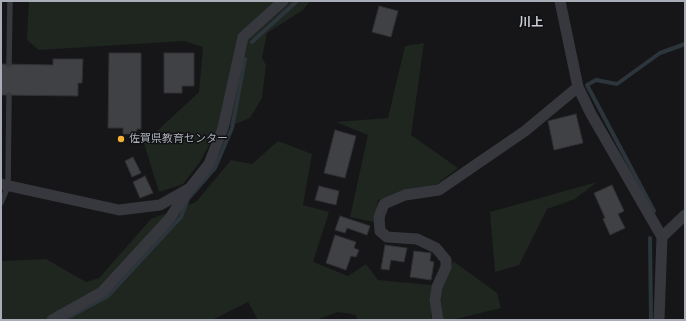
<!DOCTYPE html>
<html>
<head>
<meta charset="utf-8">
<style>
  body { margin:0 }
  #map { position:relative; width:686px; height:321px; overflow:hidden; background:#161618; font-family:Figtree,sans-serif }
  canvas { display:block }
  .frame { position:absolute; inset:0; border:2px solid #a8adb8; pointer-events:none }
</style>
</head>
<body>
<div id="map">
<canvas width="686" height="321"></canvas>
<div class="frame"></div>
</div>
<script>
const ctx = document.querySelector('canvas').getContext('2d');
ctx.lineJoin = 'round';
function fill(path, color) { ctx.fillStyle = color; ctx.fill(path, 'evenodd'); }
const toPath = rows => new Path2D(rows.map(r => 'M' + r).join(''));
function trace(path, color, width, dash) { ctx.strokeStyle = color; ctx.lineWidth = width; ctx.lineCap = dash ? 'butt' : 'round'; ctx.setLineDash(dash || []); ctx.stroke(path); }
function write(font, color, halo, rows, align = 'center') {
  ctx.font = font + ' Figtree,"Noto Sans JP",sans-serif'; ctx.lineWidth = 3; ctx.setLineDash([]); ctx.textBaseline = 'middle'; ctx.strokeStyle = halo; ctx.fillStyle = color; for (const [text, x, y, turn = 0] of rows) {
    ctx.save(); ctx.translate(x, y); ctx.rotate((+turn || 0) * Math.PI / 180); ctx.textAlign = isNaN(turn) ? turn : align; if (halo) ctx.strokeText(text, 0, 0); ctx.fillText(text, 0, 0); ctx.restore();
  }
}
fill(toPath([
  [29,1,310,1,303,10,267,33,262,58,266,65,262,98,250,118,216,132,200,162,183,184,159,192,144,143,199,92,203,47,184,41,39,50,27,40],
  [424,43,411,135,458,168,433,187,378,200,374,222,350,217,368,135,336,122,388,118,405,46],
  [278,141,312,154,303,205,329,212,313,262,348,276,366,264,378,280,432,285,430,302,432,320,357,320,356,315,338,312,316,320,258,320,248,302,212,320,1,320,1,261,46,259,86,282,99,278,151,219,196,202,231,160,252,164],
  [597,182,575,199,547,209,519,265,495,272,490,212],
  [453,261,497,293,501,308,452,320,443,320,440,294]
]), '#1e261f');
trace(toPath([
  [252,42,297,1],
  [654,211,587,85,596,80,617,84,660,53,685,44],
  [650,238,651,320],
  [65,319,108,296,181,217,188,199,215,168,232,128,245,59]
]), '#2c353c', 4);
const building = toPath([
  [379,6,398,11,391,37,372,32,379,6],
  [109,53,141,53,141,129,137,129,136,134,123,134,123,128,108,128,109,53],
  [164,53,194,53,194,86,182,86,182,93,164,93,164,53],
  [53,59,83,59,82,83,78,83,78,96,1,95,1,64,53,65,53,59],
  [576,114,583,143,554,150,548,121,576,114],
  [335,130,356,136,345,178,324,173,335,130],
  [133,157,141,173,132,177,125,161,133,157],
  [145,176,153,193,140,198,133,182,145,176],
  [612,185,624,211,618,214,625,228,610,235,603,219,605,218,594,193,612,185],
  [319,186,339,191,336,205,315,200,319,186],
  [340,216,370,226,367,235,347,228,345,233,335,230,340,216],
  [335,235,356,242,354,248,359,250,356,257,351,256,346,270,326,263,335,235],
  [385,245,407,248,404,262,391,260,389,270,381,269,385,245],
  [414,251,431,253,430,261,434,262,431,280,410,277,414,251]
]);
fill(building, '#404145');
trace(building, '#303034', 1);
trace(toPath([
  [9,64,10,1],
  [1,203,8,186,9,95]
]), '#37383d', 5.5);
trace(toPath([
  [560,1,578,87,591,114,662,237,659,320],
  [1,184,119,210,160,205,190,188,209,164,223,128,243,37,283,1],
  [662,237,685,215],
  [52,320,102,292,170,218,188,190],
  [438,320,435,300,437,287,446,267,446,260,436,248,417,239,387,237,380,231,379,217,384,204,405,195,439,190,525,131,578,87]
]), '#37383d', 11);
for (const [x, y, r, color] of [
  [121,139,4,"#f2b134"]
]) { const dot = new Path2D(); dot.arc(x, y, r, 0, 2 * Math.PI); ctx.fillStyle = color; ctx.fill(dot); trace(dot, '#111113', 1.5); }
write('11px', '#a8adb8', '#111113', [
  ["佐賀県教育センター",129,139]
], 'left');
write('bold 12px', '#c9ccd4', '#111113', [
  ["川上",531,22]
]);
</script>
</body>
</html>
